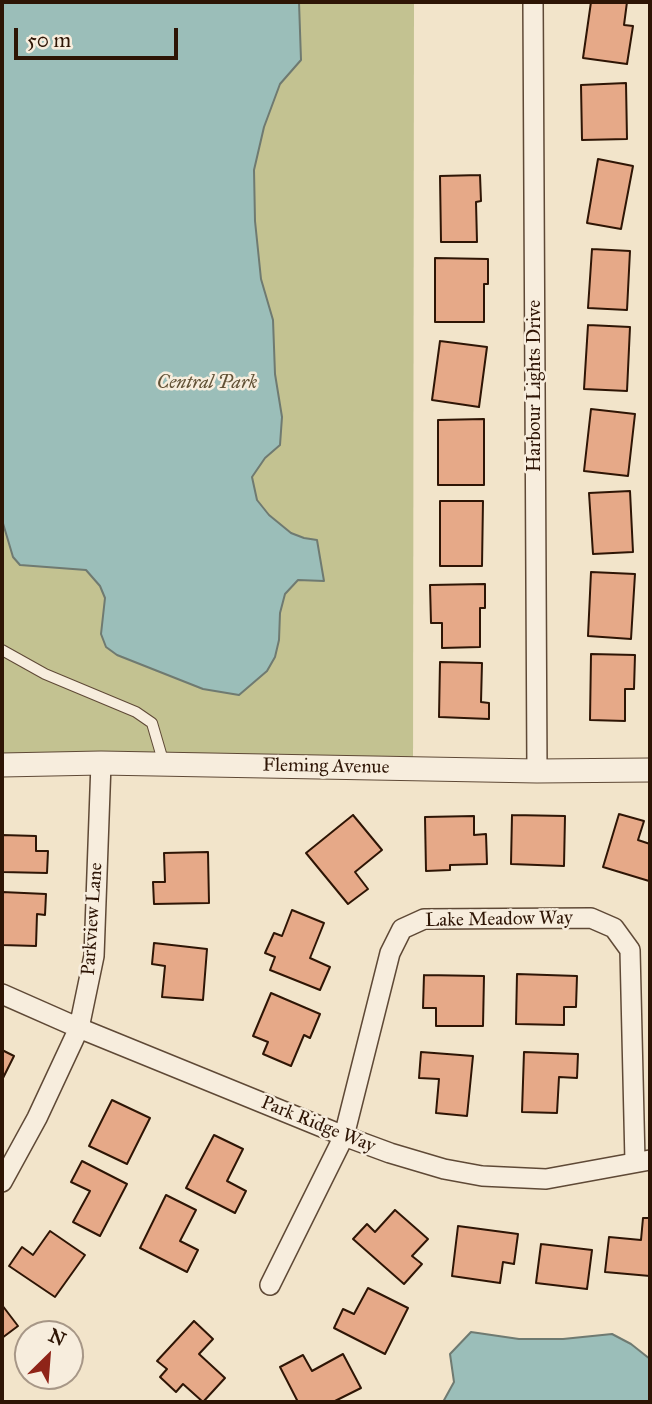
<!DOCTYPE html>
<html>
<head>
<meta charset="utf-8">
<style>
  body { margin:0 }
  #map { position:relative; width:652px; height:1404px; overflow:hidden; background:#f2e4ca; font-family:"IM FELL Great Primer",serif }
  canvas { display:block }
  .frame { position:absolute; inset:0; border:4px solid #2e1505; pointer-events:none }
  .north { position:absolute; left:14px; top:1320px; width:70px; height:70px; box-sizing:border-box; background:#f7eddd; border:2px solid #a79787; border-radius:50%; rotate:25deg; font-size:19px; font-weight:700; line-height:28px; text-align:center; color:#2e1505 }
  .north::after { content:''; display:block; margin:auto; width:24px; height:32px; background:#8f2418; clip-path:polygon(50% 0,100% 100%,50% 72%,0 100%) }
  .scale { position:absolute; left:14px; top:28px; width:164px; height:32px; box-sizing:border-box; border:4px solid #2e1505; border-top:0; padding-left:9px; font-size:21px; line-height:24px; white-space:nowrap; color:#2e1505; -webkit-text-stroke:5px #f7eddd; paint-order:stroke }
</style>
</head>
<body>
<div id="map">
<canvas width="652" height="1404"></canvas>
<div class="frame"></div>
<div class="north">N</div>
<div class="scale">50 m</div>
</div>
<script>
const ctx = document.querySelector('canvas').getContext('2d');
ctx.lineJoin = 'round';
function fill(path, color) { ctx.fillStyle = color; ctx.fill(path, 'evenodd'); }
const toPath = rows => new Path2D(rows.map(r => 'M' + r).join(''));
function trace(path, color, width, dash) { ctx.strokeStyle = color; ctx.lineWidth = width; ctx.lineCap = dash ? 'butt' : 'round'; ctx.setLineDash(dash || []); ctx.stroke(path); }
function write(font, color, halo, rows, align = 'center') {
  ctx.font = font + ' "IM FELL Great Primer",serif'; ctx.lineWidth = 5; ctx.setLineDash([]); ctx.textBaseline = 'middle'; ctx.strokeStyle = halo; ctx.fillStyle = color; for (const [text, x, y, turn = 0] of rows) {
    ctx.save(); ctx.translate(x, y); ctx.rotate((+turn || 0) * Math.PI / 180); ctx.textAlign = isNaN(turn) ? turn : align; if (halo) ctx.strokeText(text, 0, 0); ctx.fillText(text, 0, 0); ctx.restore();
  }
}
fill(toPath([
  [2,2,414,2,413,769,2,765]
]), '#c3c291');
const water = toPath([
  [2,2,299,2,301,60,280,84,264,127,254,170,255,221,261,279,273,320,275,374,282,417,280,445,265,458,252,477,257,500,269,515,291,533,304,538,317,540,324,581,298,580,285,594,280,613,279,640,275,657,267,671,239,695,203,689,117,655,106,647,101,634,105,598,100,586,86,570,20,565,13,557,2,520,2,2],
  [471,1332,519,1339,563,1339,612,1334,631,1344,650,1359,650,1402,443,1402,454,1382,450,1354,471,1332]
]);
fill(water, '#9bbeb9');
trace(water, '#6f7a71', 2);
const building = toPath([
  [591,2,627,2,624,25,633,26,627,64,583,58,591,2],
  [626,83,627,139,582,140,581,85,626,83],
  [598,159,633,166,621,229,587,223,598,159],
  [480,175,481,201,476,202,477,242,441,242,440,176,480,175],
  [592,249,630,251,627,310,588,308,592,249],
  [435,258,488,259,488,284,484,284,484,322,435,322,435,258],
  [588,325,630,327,627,391,584,389,588,325],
  [440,341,487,347,479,407,432,400,440,341],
  [591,409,635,414,628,476,584,471,591,409],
  [484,419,484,485,438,485,438,420,484,419],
  [630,491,633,552,593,554,589,493,630,491],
  [440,501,483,501,482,566,440,566,440,501],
  [591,572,635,574,631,639,588,636,591,572],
  [485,584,485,608,480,608,480,647,442,648,442,623,431,623,430,585,485,584],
  [591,654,635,655,634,689,625,689,625,721,590,720,591,654],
  [440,662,482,663,481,702,489,703,489,719,439,717,440,662],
  [619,814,644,821,638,840,650,844,649,881,603,867,619,814],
  [353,815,382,850,355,872,368,889,348,904,306,853,353,815],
  [512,815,565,816,564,866,511,864,512,815],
  [474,816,474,835,486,834,487,864,450,865,450,870,426,871,425,817,474,816],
  [2,835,36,836,36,851,48,851,47,873,2,872,2,835],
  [208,852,209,903,154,904,153,882,165,882,164,853,208,852],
  [2,892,46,894,45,915,37,914,36,946,2,945,2,892],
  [292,910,324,923,310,958,330,967,320,990,270,970,275,957,265,953,274,933,282,936,292,910],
  [154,943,207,949,203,1000,162,997,165,966,152,964,154,943],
  [517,974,577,976,576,1007,564,1007,564,1025,516,1024,517,974],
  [424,975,484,976,483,1026,436,1026,436,1008,423,1008,424,975],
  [271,993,320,1014,310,1038,304,1035,291,1066,263,1054,268,1042,253,1036,271,993],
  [2,1050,14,1056,2,1080,2,1050],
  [421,1052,473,1056,467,1116,436,1113,439,1079,419,1078,421,1052],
  [524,1052,578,1054,577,1078,559,1077,557,1113,522,1112,524,1052],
  [112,1100,150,1118,127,1164,89,1146,112,1100],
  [214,1135,243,1149,227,1181,246,1191,235,1213,186,1188,214,1135],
  [82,1161,127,1184,100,1236,73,1222,90,1191,71,1182,82,1161],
  [166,1195,196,1210,180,1241,198,1250,187,1272,140,1248,166,1195],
  [395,1210,428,1239,412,1256,422,1264,404,1284,353,1239,367,1224,375,1232,395,1210],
  [643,1218,650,1218,650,1276,605,1272,609,1237,641,1240,643,1218],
  [458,1226,518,1234,514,1264,503,1262,500,1283,452,1276,458,1226],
  [50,1231,85,1255,55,1297,9,1266,22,1247,33,1255,50,1231],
  [541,1244,592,1250,587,1289,536,1283,541,1244],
  [368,1288,408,1308,385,1354,334,1328,343,1309,354,1314,368,1288],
  [2,1305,18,1326,2,1338,2,1305],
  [194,1321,213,1339,199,1354,225,1378,203,1402,183,1384,176,1392,160,1377,167,1369,157,1361,194,1321],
  [343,1354,361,1388,333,1402,298,1402,280,1367,303,1355,312,1371,343,1354]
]);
fill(building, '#e6a988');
trace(building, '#2e1505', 2);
const service = toPath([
  [2,650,45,674,136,712,152,723,164,764]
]);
const minor = toPath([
  [533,2,537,771],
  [2,994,79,1028,344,1136,390,1153,444,1169,482,1176,546,1179,650,1160],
  [2,1182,37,1118,79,1028,94,956,101,763],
  [270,1285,344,1136,390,953,402,929,424,919,591,918,614,928,630,950,635,1162]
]);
const tertiary = toPath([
  [2,765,101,763,537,771,650,770]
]);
trace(service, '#5f4936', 12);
trace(minor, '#5f4936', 22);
trace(tertiary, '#5f4936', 25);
trace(service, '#f7eddd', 10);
trace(minor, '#f7eddd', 19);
trace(tertiary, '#f7eddd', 23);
write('italic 19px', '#625236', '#f7eddd', [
  ["Central Park",207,383]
]);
write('19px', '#2e1505', '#f7eddd', [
  ["Harbour Lights Drive",535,386,-90],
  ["Fleming Avenue",326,767,1],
  ["Parkview Lane",93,919,-86],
  ["Lake Meadow Way",499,920,-1],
  ["Park Ridge Way",318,1125,22]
]);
</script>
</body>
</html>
